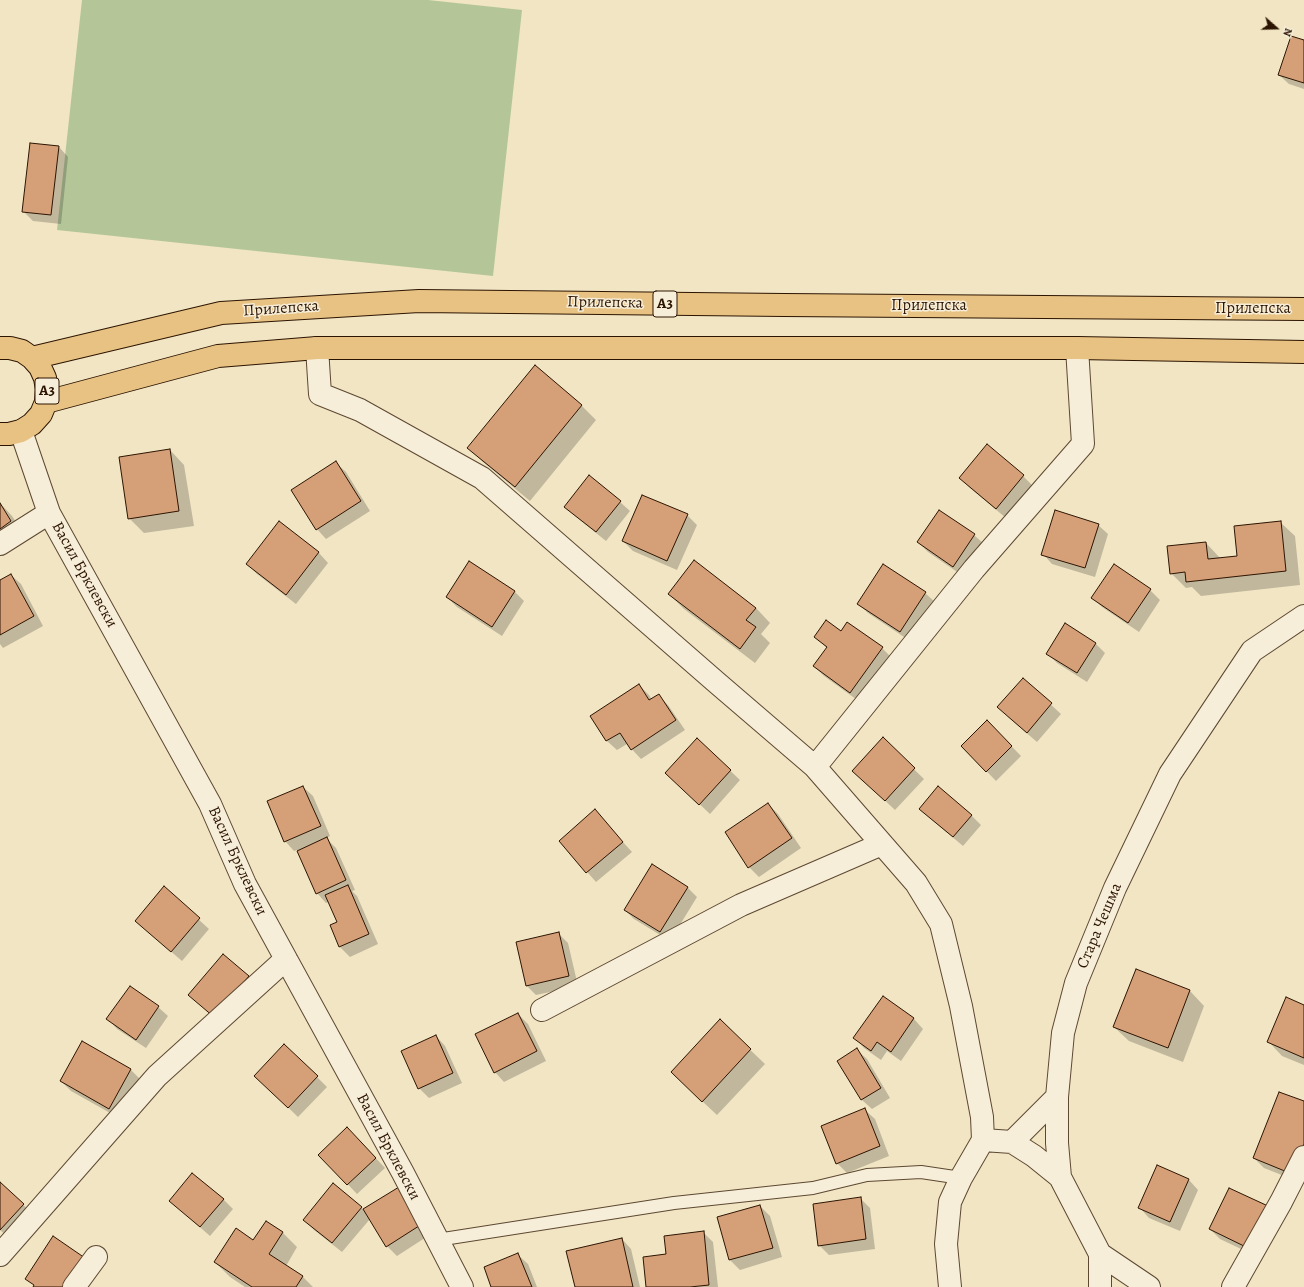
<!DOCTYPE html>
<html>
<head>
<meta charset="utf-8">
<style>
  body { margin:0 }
  #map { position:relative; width:1304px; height:1287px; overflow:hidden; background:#f1e5c3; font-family:Alegreya,serif }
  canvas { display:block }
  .north { position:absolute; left:1256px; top:8px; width:40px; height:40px; -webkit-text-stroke:3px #f6eed8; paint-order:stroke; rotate:110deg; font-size:11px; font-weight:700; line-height:16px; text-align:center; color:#2c1402 }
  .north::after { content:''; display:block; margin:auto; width:14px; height:18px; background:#2c1402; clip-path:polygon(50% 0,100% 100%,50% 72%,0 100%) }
</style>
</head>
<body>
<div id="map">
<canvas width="1304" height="1287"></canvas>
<div class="north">N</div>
</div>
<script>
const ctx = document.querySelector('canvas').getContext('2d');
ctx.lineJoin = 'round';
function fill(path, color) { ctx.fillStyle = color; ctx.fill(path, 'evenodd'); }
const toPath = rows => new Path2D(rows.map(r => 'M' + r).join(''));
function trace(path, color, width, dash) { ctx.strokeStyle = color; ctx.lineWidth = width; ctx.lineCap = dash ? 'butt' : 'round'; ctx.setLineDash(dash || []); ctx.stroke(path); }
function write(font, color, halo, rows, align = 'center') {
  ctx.font = font + ' Alegreya,serif'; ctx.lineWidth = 3; ctx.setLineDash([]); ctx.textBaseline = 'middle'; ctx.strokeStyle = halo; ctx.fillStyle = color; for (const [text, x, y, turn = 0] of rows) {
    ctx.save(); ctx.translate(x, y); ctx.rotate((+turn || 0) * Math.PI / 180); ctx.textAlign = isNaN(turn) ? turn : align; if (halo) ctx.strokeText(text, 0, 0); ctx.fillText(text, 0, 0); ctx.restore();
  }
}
fill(toPath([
  [82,0,428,0,522,10,493,276,57,230]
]), '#b4c698');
fill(toPath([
  [1304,42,1304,89,1289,84,1279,75],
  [59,147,68,157,61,224,33,221,23,211],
  [535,367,582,406,596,420,530,501,483,462,468,448],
  [987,446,1023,476,1033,486,1006,518,970,488,960,478],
  [170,450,184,465,194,526,144,533,129,518],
  [336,463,346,472,370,511,326,539,317,529],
  [620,502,630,511,606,541,575,516,565,507],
  [0,503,12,516,25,536,0,552],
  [687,515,697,525,677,570,633,551,623,541],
  [1280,522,1295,536,1300,585,1201,596,1192,587,1186,588,1171,573,1206,543,1221,559,1238,557],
  [279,523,319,553,328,563,296,604,257,574,247,564],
  [1098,525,1108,534,1095,577,1052,564,1043,554],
  [974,535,984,544,963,576,928,552,918,542],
  [469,563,515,592,524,601,502,636,457,607,447,597],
  [11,575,21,584,43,626,3,648,0,644,0,581],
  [1150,590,1160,600,1139,632,1102,607,1093,598],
  [925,593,935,602,910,641,868,613,859,604],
  [669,594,756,608,770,623,761,634,770,643,755,663,684,609],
  [841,632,882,648,892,658,860,702,824,676,814,666,827,648,815,637],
  [1096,644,1105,653,1087,682,1057,663,1047,653],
  [1023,679,1061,714,1037,742,1008,717],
  [639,685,649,695,652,700,658,695,668,705,685,730,641,759,627,744,617,750,607,741,591,716],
  [987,721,1021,756,996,781,962,746],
  [697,739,740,780,710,814,676,782],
  [883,739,924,779,895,810,863,780],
  [303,787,313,796,330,836,326,838,336,848,355,890,352,891,357,896,378,944,350,957,340,947,331,926,338,923,329,902,326,903,317,893,297,850,294,851,285,841],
  [768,804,778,814,801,848,759,877,749,867],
  [921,809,971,815,981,825,963,846,930,818],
  [595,811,632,852,596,882,560,841],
  [687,887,697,897,670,941,634,919,625,910],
  [164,888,209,929,182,961,146,930],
  [558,933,568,943,578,986,536,995,527,986],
  [1136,970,1190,991,1204,1006,1183,1062,1129,1041,1114,1027],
  [248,977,258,987,224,1026,189,995],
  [883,998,914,1019,923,1029,901,1061,887,1051,881,1060,864,1048,855,1038],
  [1304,1006,1304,1065,1282,1056,1268,1041],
  [158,1007,168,1016,146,1048,117,1029,108,1019],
  [518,1014,528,1024,546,1061,504,1082,495,1072],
  [720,1021,765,1064,717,1115,687,1087],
  [436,1036,445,1046,462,1083,429,1098,419,1088],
  [82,1043,131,1070,140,1079,119,1118,71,1091,61,1081],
  [857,1050,867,1059,890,1098,872,1109,862,1100,839,1061],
  [317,1077,327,1087,298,1117,266,1086],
  [1304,1102,1304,1178,1302,1183,1264,1168,1254,1158],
  [865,1110,875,1119,889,1156,847,1173,837,1163],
  [357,1138,385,1168,357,1194,320,1155],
  [1158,1167,1189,1180,1198,1190,1180,1231,1149,1218,1140,1208],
  [0,1183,33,1214,10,1239,0,1230],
  [399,1188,431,1234,397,1256,387,1246,370,1219,342,1252,314,1230,305,1220,361,1207,364,1210],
  [860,1198,870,1208,875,1249,829,1255,819,1245],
  [223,1199,233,1209,210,1236,170,1201],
  [760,1206,770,1216,782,1257,740,1270,730,1260,718,1218],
  [1267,1207,1258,1257,1220,1239,1210,1229],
  [266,1222,283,1233,297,1247,286,1266,303,1277,313,1287,245,1287,230,1277,215,1262,254,1241],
  [703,1232,713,1242,718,1287,647,1287],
  [622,1239,631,1249,640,1287,576,1287],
  [518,1255,528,1264,537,1287,493,1287]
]), '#0003');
const building = toPath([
  [1291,36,1304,40,1304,83,1278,75,1291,36],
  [30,143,59,146,51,215,22,212,30,143],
  [535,365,582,405,515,487,467,448,535,365],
  [987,444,1024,475,996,509,959,478,987,444],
  [170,449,179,511,128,519,119,457,170,449],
  [336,461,361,501,316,530,291,490,336,461],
  [589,475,621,501,596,532,564,507,589,475],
  [642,495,688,514,667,561,622,541,642,495],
  [0,503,11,521,0,529,0,503],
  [939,510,975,534,953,567,917,542,939,510],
  [1055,510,1099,524,1085,568,1041,555,1055,510],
  [279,521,319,552,286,595,246,564,279,521],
  [1281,521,1286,571,1186,582,1185,572,1170,574,1167,546,1206,542,1208,559,1237,556,1234,526,1281,521],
  [694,560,756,608,746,620,756,627,740,649,668,594,694,560],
  [469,561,515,591,492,627,446,597,469,561],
  [883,564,926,592,900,632,857,604,883,564],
  [1114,564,1151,589,1128,623,1091,598,1114,564],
  [11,574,34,616,0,635,0,580,11,574],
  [826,620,841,631,847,622,883,647,850,693,813,666,827,647,814,637,826,620],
  [1065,623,1096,643,1077,673,1046,654,1065,623],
  [1023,678,1052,703,1027,733,997,707,1023,678],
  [639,684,649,700,659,694,676,720,631,750,620,733,606,741,590,716,639,684],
  [987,720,1012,746,986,772,961,746,987,720],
  [883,737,915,768,885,801,852,771,883,737],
  [697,738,731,770,699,805,665,773,697,738],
  [303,786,321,826,284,842,267,801,303,786],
  [938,786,972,815,953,837,919,809,938,786],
  [768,803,792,838,748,868,725,832,768,803],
  [595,809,623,842,586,873,559,841,595,809],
  [327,837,346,880,316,894,297,851,327,837],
  [652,864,688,887,660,932,624,910,652,864],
  [348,885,369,934,339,947,330,925,337,922,325,895,348,885],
  [164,886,200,918,171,952,135,921,164,886],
  [559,932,569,976,526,986,516,942,559,932],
  [223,954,249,976,214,1017,188,995,223,954],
  [1136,969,1190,990,1168,1048,1113,1027,1136,969],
  [130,986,159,1006,136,1040,106,1019,130,986],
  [883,996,914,1018,891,1052,877,1042,871,1051,853,1038,883,996],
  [1286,997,1304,1005,1304,1058,1267,1042,1286,997],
  [518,1013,537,1051,494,1073,475,1034,518,1013],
  [720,1019,751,1049,702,1102,671,1072,720,1019],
  [436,1035,453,1073,418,1089,401,1051,436,1035],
  [82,1041,131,1069,109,1109,60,1081,82,1041],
  [284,1044,318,1076,288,1108,254,1076,284,1044],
  [857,1048,881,1088,861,1100,837,1061,857,1048],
  [1279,1092,1304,1101,1304,1144,1292,1174,1253,1158,1279,1092],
  [865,1108,880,1146,836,1164,821,1126,865,1108],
  [347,1127,376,1158,347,1185,318,1155,347,1127],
  [1157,1165,1189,1179,1170,1222,1138,1208,1157,1165],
  [192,1173,224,1199,200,1227,169,1201,192,1173],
  [0,1182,24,1204,0,1230,0,1182],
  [333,1183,362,1207,332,1243,303,1220,333,1183],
  [399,1187,422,1224,386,1247,363,1209,399,1187],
  [1229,1188,1268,1206,1248,1248,1209,1229,1229,1188],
  [861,1197,866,1239,818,1246,813,1204,861,1197],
  [760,1205,773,1248,729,1260,717,1217,760,1205],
  [266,1221,283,1232,269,1254,303,1276,296,1287,252,1287,214,1262,236,1228,253,1240,266,1221],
  [704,1231,709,1285,690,1287,646,1287,643,1257,666,1254,664,1236,704,1231],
  [53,1236,85,1258,66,1287,33,1287,34,1285,25,1279,53,1236],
  [622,1238,633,1287,575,1287,566,1251,622,1238],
  [518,1253,532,1287,491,1287,484,1267,518,1253]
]);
fill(building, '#d59f78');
trace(building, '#2c1402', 1);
const service = toPath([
  [437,1240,674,1203,813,1188,867,1175,921,1172,961,1178]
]);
const minor = toPath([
  [317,348,320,394,360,410,482,478,716,682,815,767,916,883,941,924,961,1006,982,1117,983,1140,961,1178,950,1202,946,1244,950,1287],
  [21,431,49,513,210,804,245,884,403,1173,462,1287],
  [0,544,49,513],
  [815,767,974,569,1083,444,1077,348],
  [542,1010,741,905,882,844],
  [983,1140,1012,1142,1034,1156,1060,1177],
  [1012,1142,1057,1097],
  [1100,1254,1149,1287],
  [0,1255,157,1076,286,959],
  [74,1287,96,1257],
  [1100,1287,1100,1254,1060,1177,1057,1143,1057,1097,1063,1033,1076,983,1115,888,1170,774,1252,651,1304,616],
  [1233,1287,1281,1202,1304,1157]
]);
const primary = toPath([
  [0,348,10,348,22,351,32,358,40,367,45,378,47,389,46,402,41,414,32,424,21,431,9,434,0,434],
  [32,358,221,313,419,301,784,305,1304,309],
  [46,402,218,356,317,348,1077,348,1304,352]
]);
trace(service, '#5d4832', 14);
trace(minor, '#5d4832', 24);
trace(primary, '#2c1402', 24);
trace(service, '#f6eed8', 12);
trace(minor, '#f6eed8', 22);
trace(primary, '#e8c282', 22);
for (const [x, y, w] of [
  [665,304,24],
  [47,391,24]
]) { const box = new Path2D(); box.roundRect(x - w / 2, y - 13, w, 26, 3); ctx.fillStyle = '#f6eed8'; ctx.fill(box); trace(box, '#2c1402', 1); }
write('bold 15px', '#2c1402', null, [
  ["A3",665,304],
  ["A3",47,391]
]);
write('16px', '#2c1402', '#f6eed8', [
  ["Прилепска",605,303,1],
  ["Прилепска",929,306],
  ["Прилепска",281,309,-4],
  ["Прилепска",1253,309],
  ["Васил Брклевски",84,575,61],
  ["Васил Брклевски",237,861,65],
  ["Стара Чешма",1100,926,-67],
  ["Васил Брклевски",388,1147,62]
]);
</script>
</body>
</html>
